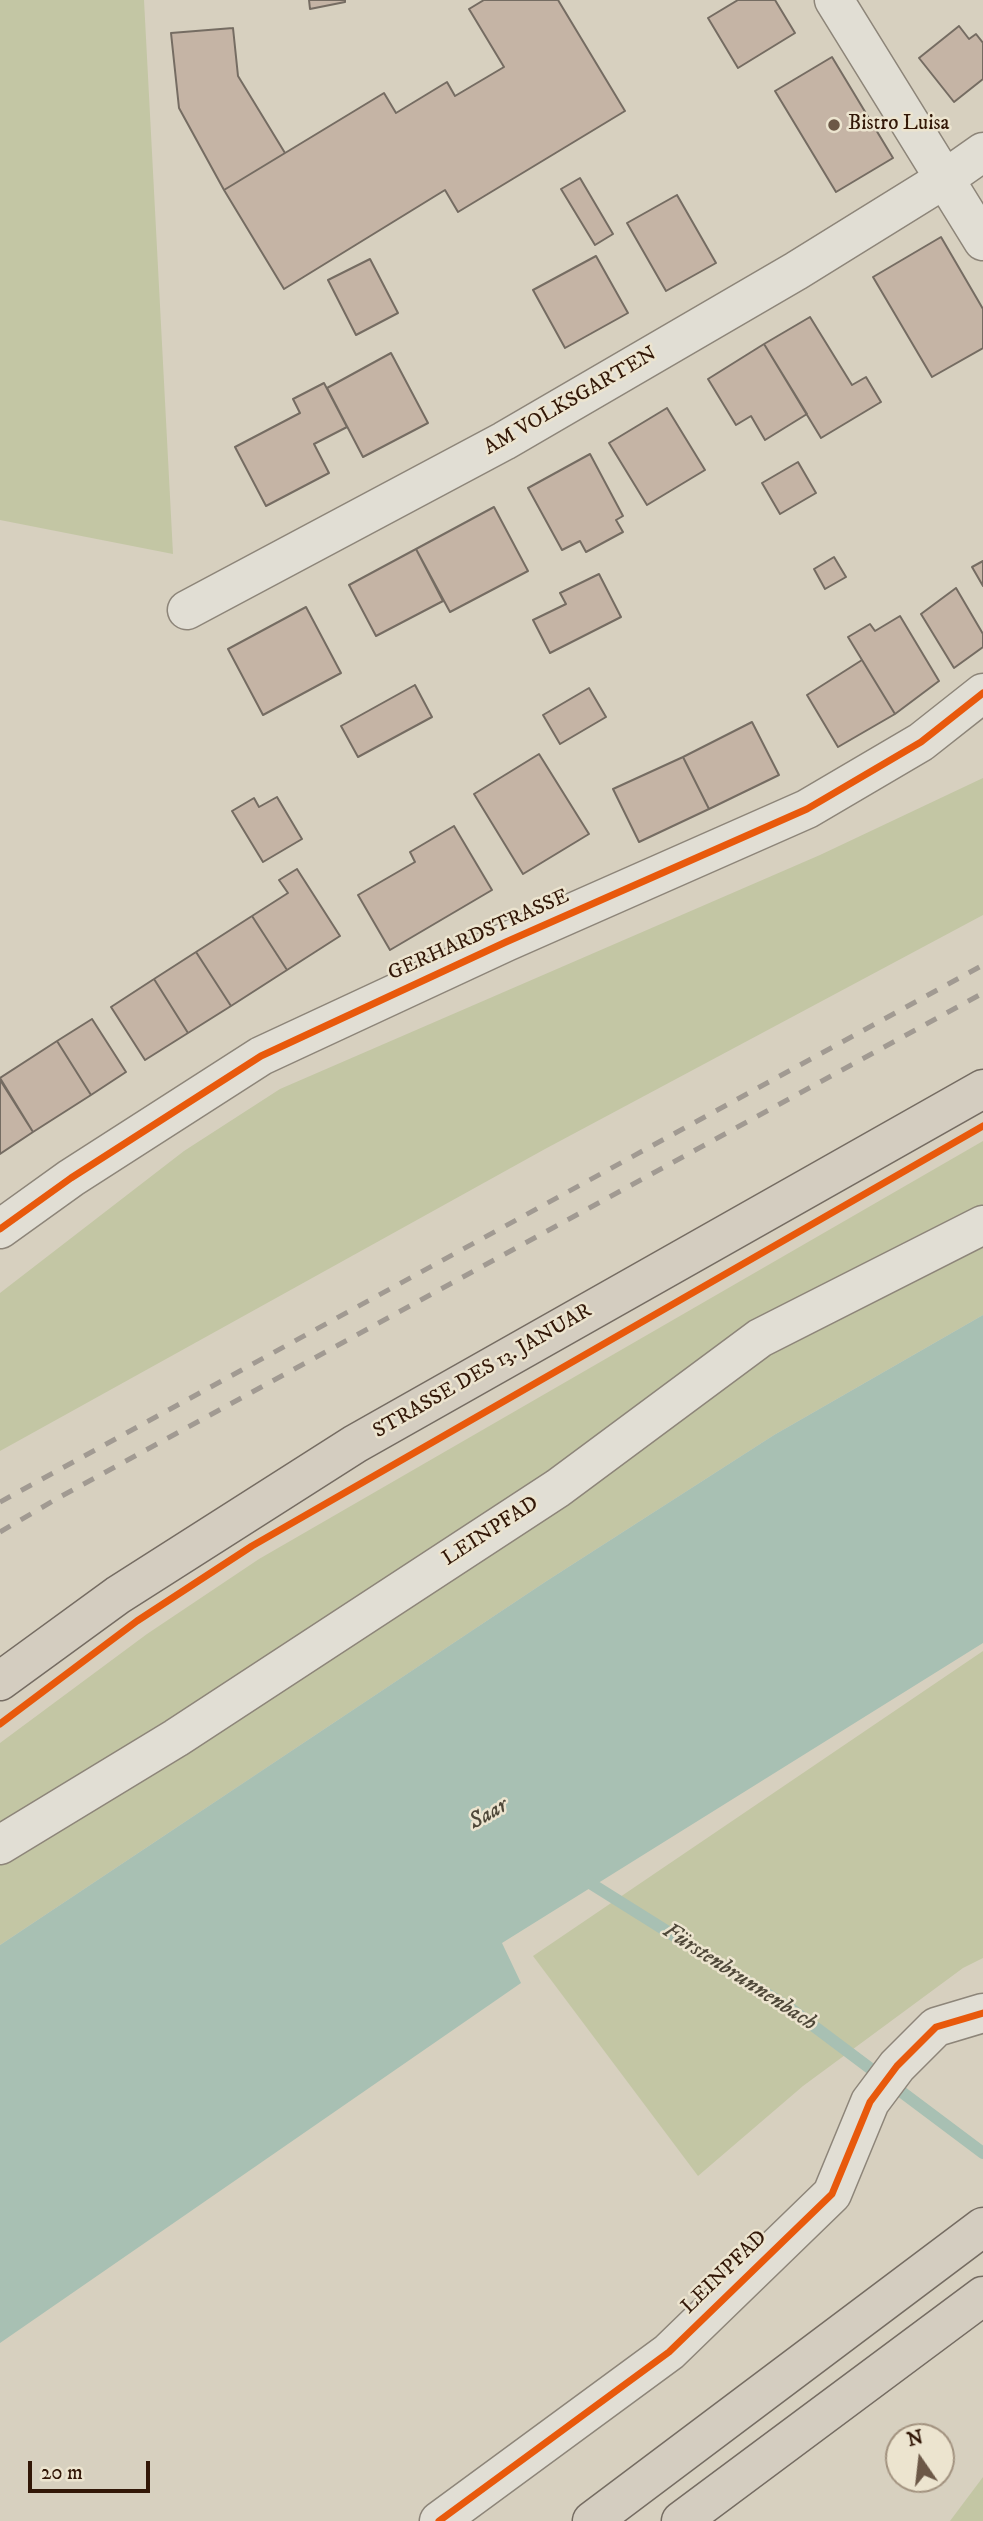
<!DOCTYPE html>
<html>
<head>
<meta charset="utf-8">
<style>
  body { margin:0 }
  #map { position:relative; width:983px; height:2521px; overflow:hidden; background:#d7d0bf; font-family:"IM FELL DW Pica",serif }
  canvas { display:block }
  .north { position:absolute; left:885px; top:2423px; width:70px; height:70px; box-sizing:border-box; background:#ece4cf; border:2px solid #a2927f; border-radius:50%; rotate:346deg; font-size:19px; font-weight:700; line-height:28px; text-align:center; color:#321707 }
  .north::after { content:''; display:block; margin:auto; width:24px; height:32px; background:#6c5847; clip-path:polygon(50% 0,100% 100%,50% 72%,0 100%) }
  .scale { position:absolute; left:28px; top:2461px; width:122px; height:32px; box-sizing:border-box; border:4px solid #321707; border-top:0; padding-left:9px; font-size:21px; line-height:24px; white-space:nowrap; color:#321707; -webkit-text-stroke:5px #ece4cf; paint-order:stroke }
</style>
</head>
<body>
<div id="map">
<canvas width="983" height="2521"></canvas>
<div class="north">N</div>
<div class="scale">20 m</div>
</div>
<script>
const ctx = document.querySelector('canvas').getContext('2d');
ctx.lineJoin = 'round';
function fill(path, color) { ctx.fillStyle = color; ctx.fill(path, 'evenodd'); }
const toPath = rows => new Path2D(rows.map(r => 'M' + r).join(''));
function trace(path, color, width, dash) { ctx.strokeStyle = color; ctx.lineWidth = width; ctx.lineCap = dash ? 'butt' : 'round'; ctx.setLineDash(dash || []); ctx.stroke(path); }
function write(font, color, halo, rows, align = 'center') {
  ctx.font = font + ' "IM FELL DW Pica",serif'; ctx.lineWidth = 5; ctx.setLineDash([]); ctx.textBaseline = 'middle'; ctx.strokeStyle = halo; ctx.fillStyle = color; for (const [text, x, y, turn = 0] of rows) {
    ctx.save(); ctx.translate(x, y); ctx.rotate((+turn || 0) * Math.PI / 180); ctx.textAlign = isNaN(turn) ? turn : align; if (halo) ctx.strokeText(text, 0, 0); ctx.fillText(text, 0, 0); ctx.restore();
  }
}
fill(toPath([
  [0,0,144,0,173,554,0,520],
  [983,778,983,915,545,1149,0,1451,0,1293,184,1151,280,1089,820,855],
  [983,1141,983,1315,774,1435,545,1582,0,1945,0,1743,147,1634,259,1559],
  [983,1651,983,1958,963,1968,803,2086,698,2176,533,1956],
  [983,2477,983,2521,950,2521]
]), '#c3c6a4');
fill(toPath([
  [983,1315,983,1643,502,1943,521,1983,0,2343,0,1945,545,1582,774,1435]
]), '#a8c0b3');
trace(toPath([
  [582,1878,791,2009,983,2153]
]), '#a8c0b3', 12);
const building = toPath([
  [309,0,345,0,345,2,310,9,309,0],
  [484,0,558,0,625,111,458,212,445,190,284,289,224,190,384,93,396,113,447,82,455,96,504,67,469,9,484,0],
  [738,0,775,0,795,33,738,68,708,18,738,0],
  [959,26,969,39,976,34,983,43,983,79,954,102,919,58,959,26],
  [233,28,238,76,285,153,224,190,179,108,171,33,233,28],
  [832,57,893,158,836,192,775,91,832,57],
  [580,178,613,234,595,245,561,189,580,178],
  [677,195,716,263,666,291,627,223,677,195],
  [941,237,983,309,983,348,932,377,873,277,941,237],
  [596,256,628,313,565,348,533,290,596,256],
  [370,259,398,313,356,335,328,280,370,259],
  [810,317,852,385,866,377,881,402,821,438,764,344,810,317],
  [764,344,807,414,765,440,751,416,736,425,708,379,764,344],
  [391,353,428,423,363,457,327,388,391,353],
  [324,383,347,427,314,444,329,473,266,506,235,447,300,413,293,399,324,383],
  [667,408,705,470,647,505,609,443,667,408],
  [590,454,623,516,616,520,623,532,586,552,580,541,562,550,528,488,590,454],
  [798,462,816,493,780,514,762,483,798,462],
  [494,507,528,571,450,612,416,549,494,507],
  [416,549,443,601,376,636,349,585,416,549],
  [834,557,846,577,825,589,814,569,834,557],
  [983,561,983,586,972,567,983,561],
  [599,574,621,617,550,653,533,620,566,604,560,593,599,574],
  [956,588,983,634,983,647,954,668,921,614,956,588],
  [306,607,341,673,263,715,228,649,306,607],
  [900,616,939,681,895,714,848,637,870,624,875,631,900,616],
  [862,660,895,714,838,747,807,695,862,660],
  [415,685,432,717,358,757,341,726,415,685],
  [589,688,606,717,560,744,543,715,589,688],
  [752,722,779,775,709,809,683,757,752,722],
  [539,754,589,834,523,874,474,794,539,754],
  [683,757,709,809,639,842,613,789,683,757],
  [277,797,302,839,263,862,232,811,254,798,259,807,277,797],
  [454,826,492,890,390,950,358,895,415,862,410,852,454,826],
  [297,869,340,936,287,970,252,916,288,893,279,880,297,869],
  [252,916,287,970,231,1006,196,952,252,916],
  [196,952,231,1006,188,1033,154,979,196,952],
  [154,979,188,1033,145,1060,111,1007,154,979],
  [92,1019,126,1072,91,1095,57,1041,92,1019],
  [57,1041,91,1095,33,1132,0,1078,57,1041],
  [0,1080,33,1132,0,1154,0,1080]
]);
fill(building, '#c5b4a5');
trace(building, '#756c62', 2);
const minor = toPath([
  [834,0,983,241],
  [187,610,504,441,796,271,946,178,983,152],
  [0,1229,71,1178,261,1056,506,942,807,809,921,742,983,693],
  [0,1845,176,1738,558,1488,760,1338,983,1225],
  [439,2521,669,2352,832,2194,870,2102,897,2066,936,2027,983,2013]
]);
const major = toPath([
  [0,1681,118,1595,355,1444,983,1089]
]);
const highway = toPath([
  [592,2521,983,2227],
  [681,2521,983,2296]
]);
trace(minor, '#8d8579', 41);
trace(major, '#756c62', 41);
trace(highway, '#756c62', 41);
trace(minor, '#e1ded4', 38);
trace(major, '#d4cdc0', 38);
trace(highway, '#d4cdc0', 38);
trace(toPath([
  [0,1502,983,965],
  [0,1532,58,1498,983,993]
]), '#a19a92', 5, [12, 12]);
trace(toPath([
  [0,1229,71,1178,261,1056,506,942,807,809,921,742,983,693],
  [0,1724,137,1621,252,1546,983,1126],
  [439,2521,669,2352,832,2194,870,2102,897,2066,936,2027,983,2013]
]), '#e8590c', 7);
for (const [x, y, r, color] of [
  [834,125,7,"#6c5847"]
]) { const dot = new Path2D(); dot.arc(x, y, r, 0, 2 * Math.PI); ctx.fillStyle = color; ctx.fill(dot); trace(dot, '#ece4cf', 2.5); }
write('21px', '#321707', '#ece4cf', [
  ["Bistro Luisa",848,125]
], 'left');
write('21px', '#321707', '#ece4cf', [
  ["AM VOLKSGARTEN",571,402,-30],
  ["GERHARDSTRASSE",479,936,-24],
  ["STRASSE DES 13. JANUAR",483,1372,-30],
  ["LEINPFAD",491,1532,-33],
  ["LEINPFAD",725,2273,-44]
]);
write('italic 23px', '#4f4839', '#ece4cf', [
  ["Saar",489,1815,-30],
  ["Fürstenbrunnenbach",739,1978,33]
]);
</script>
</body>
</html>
